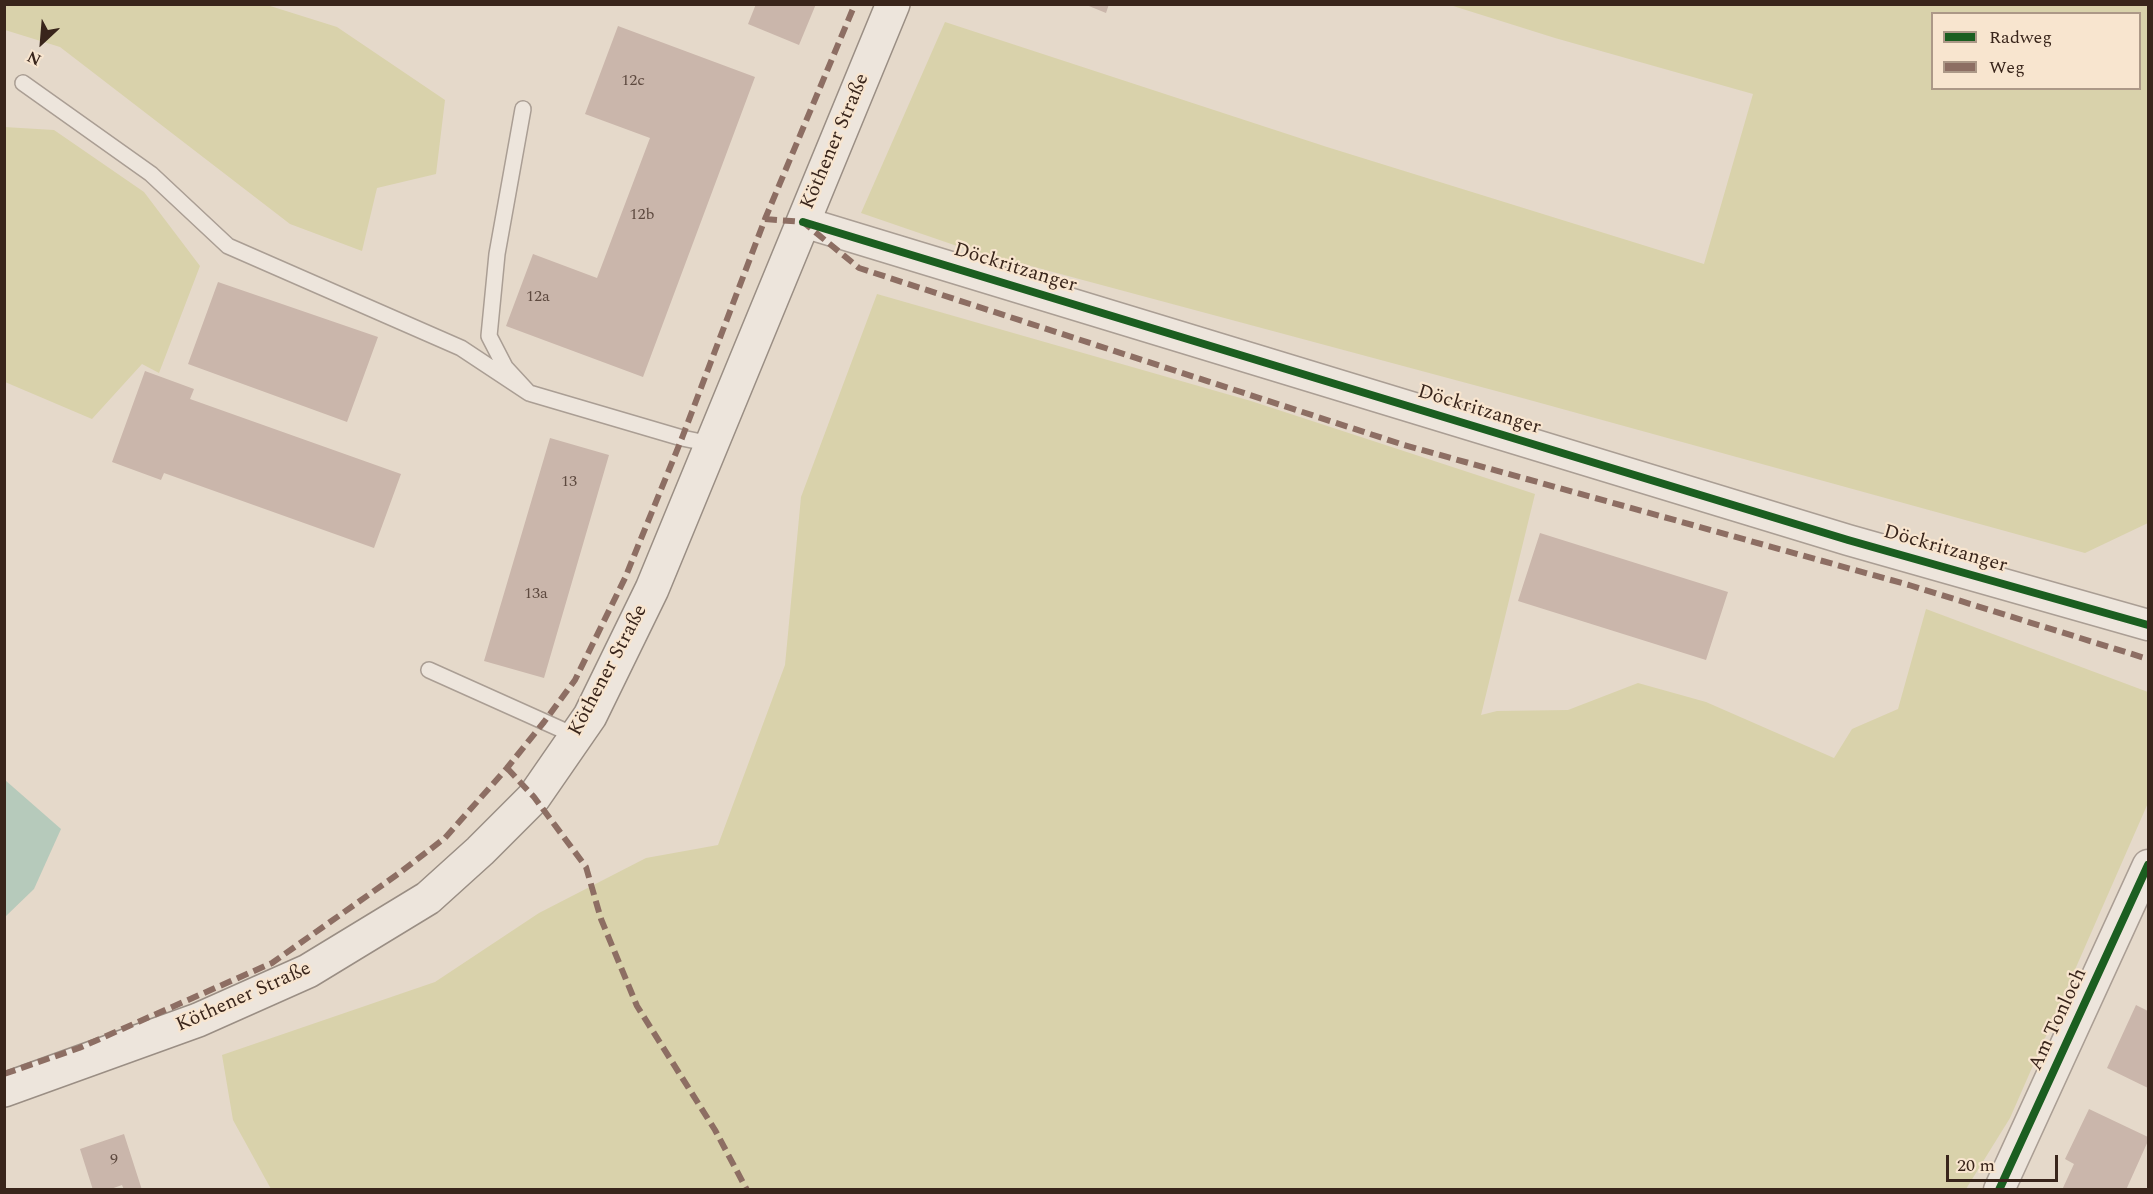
<!DOCTYPE html>
<html>
<head>
<meta charset="utf-8">
<style>
  body { margin:0 }
  #map { position:relative; width:2153px; height:1194px; overflow:hidden; background:#e5d9ca; font-family:Spectral,serif }
  canvas { display:block }
  .frame { position:absolute; inset:0; border:6px solid #39251b; pointer-events:none }
  .legend { position:absolute; left:1931px; top:12px; width:210px; height:78px; box-sizing:border-box; background:#f8e5cf; border:2px solid #ac9887; margin:0; padding:8px 10px; list-style:none; font-size:18px; color:#39251b }
  .legend li { display:flex; align-items:center; gap:12px; height:30px }
  .legend b { width:30px; border:2px solid #ac9887 }
  .north { position:absolute; left:12px; top:12px; width:60px; height:60px; -webkit-text-stroke:4px #f8e5cf; paint-order:stroke; rotate:206deg; font-size:16px; font-weight:700; line-height:24px; text-align:center; color:#39251b }
  .north::after { content:''; display:block; margin:auto; width:21px; height:27px; background:#39251b; clip-path:polygon(50% 0,100% 100%,50% 72%,0 100%) }
  .scale { position:absolute; left:1946px; top:1155px; width:112px; height:27px; box-sizing:border-box; border:3px solid #39251b; border-top:0; padding-left:8px; font-size:18px; line-height:21px; white-space:nowrap; color:#39251b; -webkit-text-stroke:4px #f8e5cf; paint-order:stroke }
</style>
</head>
<body>
<div id="map">
<canvas width="2153" height="1194"></canvas>
<div class="frame"></div>
<ul class="legend">
<li><b style="height:8px;background:#1b5e20"></b>Radweg</li>
<li><b style="height:8px;background:#8d6e63"></b>Weg</li>
</ul>
<div class="north">N</div>
<div class="scale">20 m</div>
</div>
<script>
const ctx = document.querySelector('canvas').getContext('2d');
ctx.lineJoin = 'round';
function fill(path, color) { ctx.fillStyle = color; ctx.fill(path, 'evenodd'); }
const toPath = rows => new Path2D(rows.map(r => 'M' + r).join(''));
function trace(path, color, width, dash) { ctx.strokeStyle = color; ctx.lineWidth = width; ctx.lineCap = dash ? 'butt' : 'round'; ctx.setLineDash(dash || []); ctx.stroke(path); }
function write(font, color, halo, rows, align = 'center') {
  ctx.font = font + ' Spectral,serif'; ctx.lineWidth = 4.5; ctx.setLineDash([]); ctx.textBaseline = 'middle'; ctx.strokeStyle = halo; ctx.fillStyle = color; for (const [text, x, y, turn = 0] of rows) {
    ctx.save(); ctx.translate(x, y); ctx.rotate((+turn || 0) * Math.PI / 180); ctx.textAlign = isNaN(turn) ? turn : align; if (halo) ctx.strokeText(text, 0, 0); ctx.fillText(text, 0, 0); ctx.restore();
  }
}
fill(toPath([
  [5,4,267,5,337,27,445,100,436,174,377,188,362,251,290,224,60,47,5,30],
  [1450,5,2148,5,2148,523,2085,553,1526,399,960,247,861,213,945,22,1327,147,1704,264,1753,94,1555,38],
  [1932,14,2140,14,2140,88,1932,88],
  [4,127,54,130,144,192,200,266,159,373,142,364,92,419,5,382],
  [877,294,1251,401,1535,494,1481,715,1497,711,1568,710,1638,683,1706,702,1834,758,1852,729,1898,709,1926,609,2148,692,2148,803,2010,1118,1966,1189,271,1189,233,1120,222,1055,435,982,539,913,646,858,718,845,785,665,801,497]
]), '#d9d2ab');
fill(toPath([
  [5,780,61,829,34,889,5,917]
]), '#b6cabb');
fill(toPath([
  [756,4,816,4,799,45,748,24],
  [1084,4,1109,4,1106,13],
  [618,26,755,77,643,377,506,326,533,254,597,278,650,138,585,114],
  [218,282,378,337,347,422,188,364],
  [145,371,194,389,190,399,401,474,374,548,164,473,161,480,112,462],
  [550,438,609,455,544,678,484,661],
  [1540,533,1728,592,1706,660,1518,601],
  [2136,1005,2148,1011,2148,1088,2107,1068],
  [2089,1109,2148,1137,2148,1141,2126,1190,2062,1190,2074,1164,2065,1159],
  [124,1134,142,1190,124,1190,122,1185,108,1190,93,1190,80,1149]
]), '#cab6ab');
const service = toPath([
  [23,83,151,174,228,246,461,348,529,393],
  [523,109,497,254,489,336,505,367,529,393,682,438,711,444],
  [429,670,576,736]
]);
const minor = toPath([
  [803,222,1848,540,2148,625],
  [1999,1190,2148,865]
]);
const secondary = toPath([
  [4,1090,198,1020,308,971,428,898,480,851,534,797,590,716,652,589,893,4]
]);
trace(service, '#aa9e94', 18);
trace(minor, '#aa9e94', 33);
trace(secondary, '#9a8e84', 36);
trace(service, '#ede5dc', 15);
trace(minor, '#ede5dc', 30);
trace(secondary, '#ede5dc', 33);
trace(toPath([
  [765,219,803,222,859,268,1404,445,1909,585,2148,659],
  [507,768,534,797,586,867,601,919,637,1006,715,1130,747,1190],
  [4,1074,79,1048,272,963,398,874,445,838,507,768,544,722,575,680,625,578,682,438,765,219,855,4]
]), '#8d6e63', 6, [12, 6]);
trace(toPath([
  [803,222,1848,540,2148,625],
  [1999,1190,2148,865]
]), '#1b5e20', 8);
write('16px', '#5d493f', null, [
  ["12c",633,82],
  ["12b",642,216],
  ["12a",538,298],
  ["13",569,483],
  ["13a",536,595],
  ["9",114,1161]
]);
write('20px', '#39251b', '#f8e5cf', [
  ["Köthener Straße",836,142,-67],
  ["Döckritzanger",1015,269,17],
  ["Döckritzanger",1479,411,17],
  ["Döckritzanger",1945,550,16],
  ["Köthener Straße",609,671,-62],
  ["Köthener Straße",244,998,-24],
  ["Am Tonloch",2059,1020,-65]
]);
</script>
</body>
</html>
